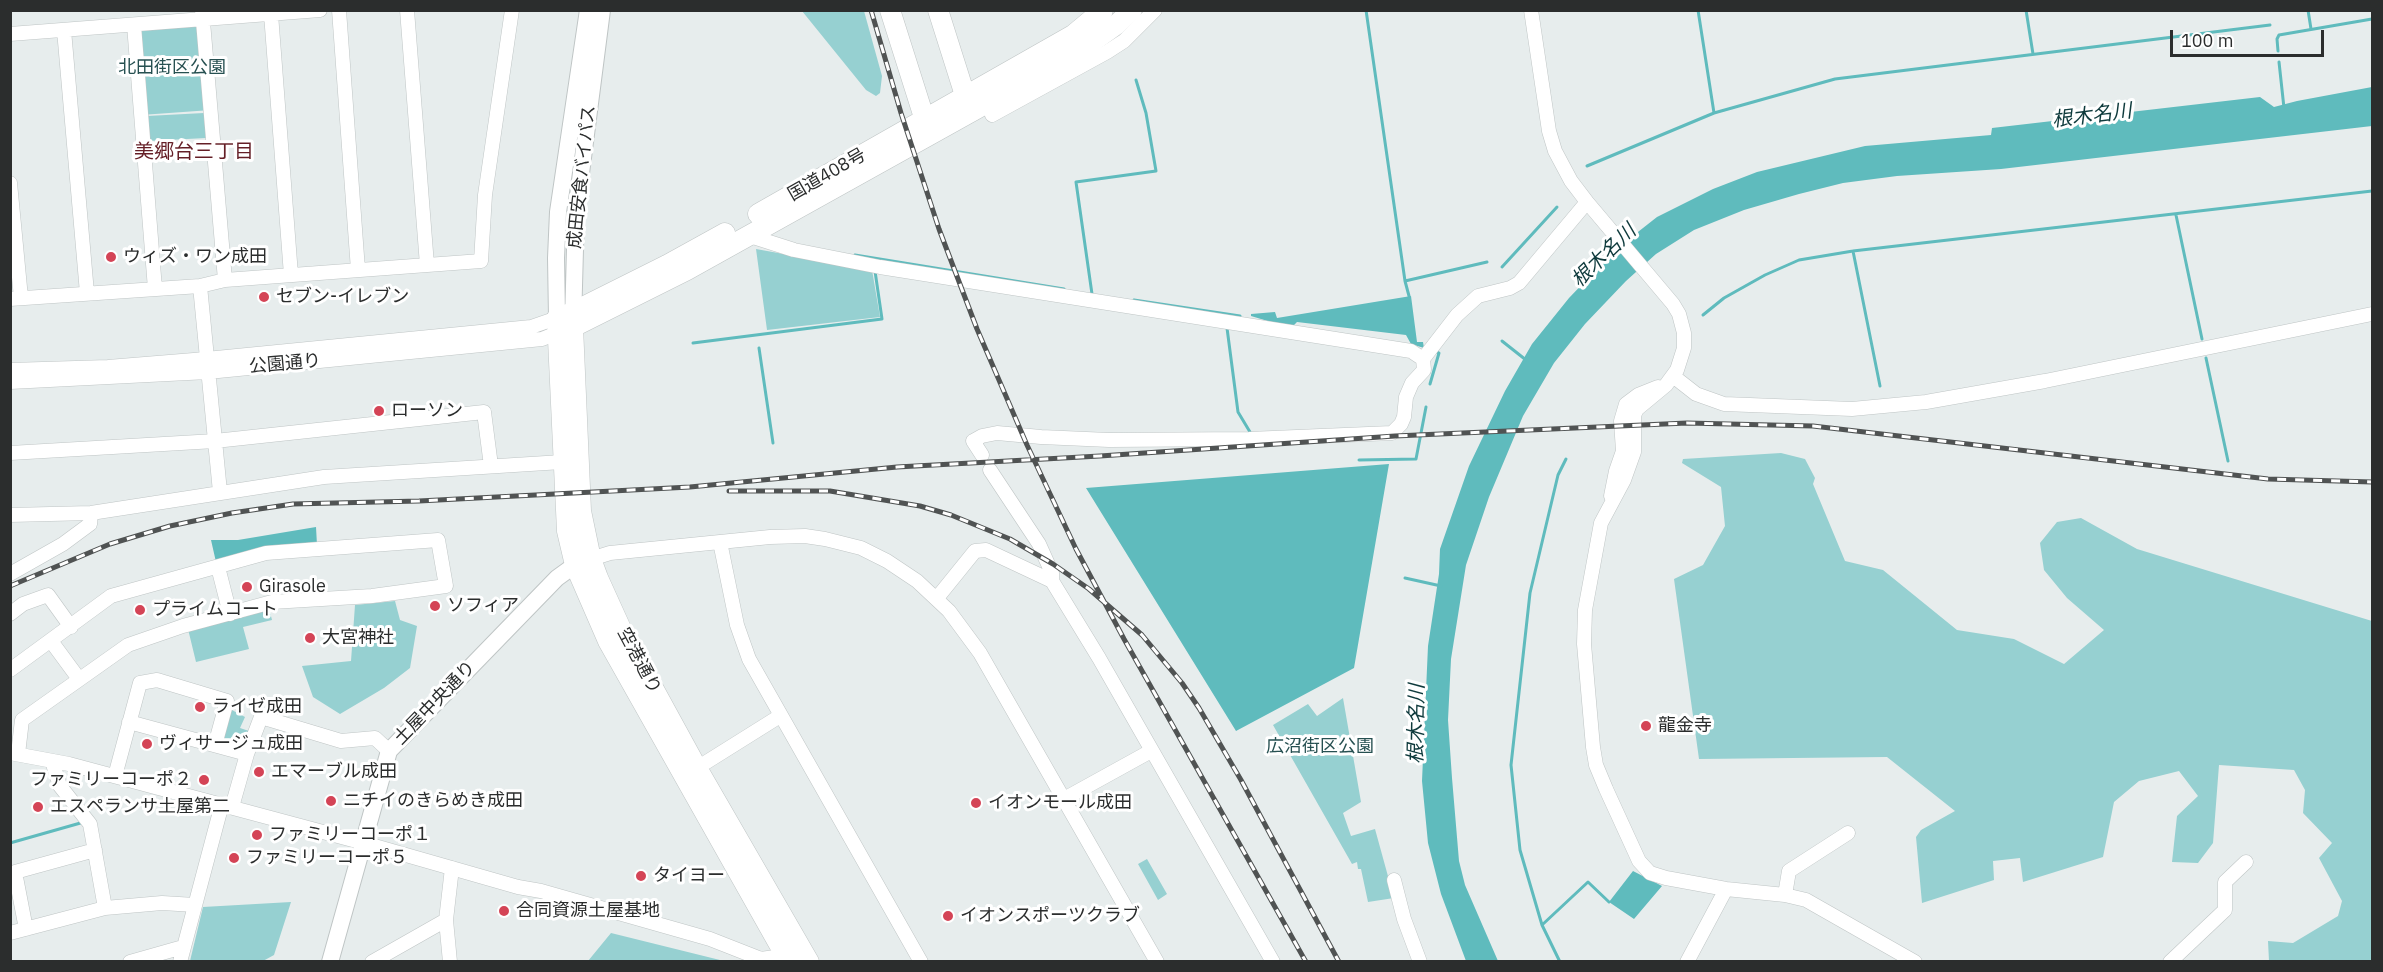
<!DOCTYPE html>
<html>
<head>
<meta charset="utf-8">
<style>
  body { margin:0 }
  #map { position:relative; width:2383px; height:972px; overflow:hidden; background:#e7eded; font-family:"IBM Plex Sans",sans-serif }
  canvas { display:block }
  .frame { position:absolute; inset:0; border:12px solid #2b2d2d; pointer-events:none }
  .scale { position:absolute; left:2170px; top:30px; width:154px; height:27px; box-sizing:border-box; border:3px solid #2b2d2d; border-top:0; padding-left:8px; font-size:18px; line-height:21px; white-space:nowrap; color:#2b2d2d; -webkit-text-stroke:4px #fff; paint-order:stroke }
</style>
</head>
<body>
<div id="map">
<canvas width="2383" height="972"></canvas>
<div class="frame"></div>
<div class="scale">100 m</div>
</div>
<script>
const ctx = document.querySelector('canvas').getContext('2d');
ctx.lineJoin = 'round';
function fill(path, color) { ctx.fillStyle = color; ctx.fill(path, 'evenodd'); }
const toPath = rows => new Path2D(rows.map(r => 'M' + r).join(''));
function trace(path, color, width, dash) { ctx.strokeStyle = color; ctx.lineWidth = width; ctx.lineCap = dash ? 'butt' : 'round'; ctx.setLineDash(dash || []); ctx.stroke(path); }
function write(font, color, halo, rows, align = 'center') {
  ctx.font = font + ' "IBM Plex Sans","Noto Sans JP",sans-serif'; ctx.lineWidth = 6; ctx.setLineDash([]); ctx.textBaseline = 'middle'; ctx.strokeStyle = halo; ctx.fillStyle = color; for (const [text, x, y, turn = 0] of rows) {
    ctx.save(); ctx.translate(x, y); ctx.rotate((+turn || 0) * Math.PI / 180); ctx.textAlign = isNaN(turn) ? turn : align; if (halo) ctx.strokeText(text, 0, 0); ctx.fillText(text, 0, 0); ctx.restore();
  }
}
fill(toPath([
  [802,11,864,11,882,76,880,93,876,96,866,90],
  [203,19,211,110,141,115,134,26],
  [204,113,206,138,149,141,147,116],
  [756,249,872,270,880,317,767,330],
  [1781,453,1805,459,1815,478,1813,484,1845,561,1883,570,1957,630,2014,639,2064,664,2104,630,2067,598,2044,570,2040,543,2057,522,2081,518,2137,549,2372,621,2372,961,2269,961,2268,941,2293,943,2338,916,2342,901,2319,858,2332,843,2303,813,2305,790,2294,770,2219,765,2213,843,2198,863,2172,862,2177,816,2198,796,2179,771,2139,781,2114,802,2103,857,2023,882,2020,858,1993,861,1994,880,1922,903,1916,837,1921,830,1955,811,1887,757,1699,759,1674,579,1703,565,1725,526,1721,487,1682,463,1683,459],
  [395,601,400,620,417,626,410,668,384,688,340,714,313,697,302,666,351,661,355,605],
  [269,608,272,620,243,627,249,649,196,662,188,629],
  [1343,698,1361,802,1343,813,1351,836,1375,829,1394,898,1368,902,1361,869,1358,869,1357,862,1352,864,1273,725,1308,704,1317,716],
  [230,709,245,717,240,728,249,731,244,749,220,742],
  [1147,859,1167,894,1158,900,1138,864],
  [291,902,274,955,263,961,190,961,203,907],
  [611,933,724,961,588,961]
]), '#96d0d1');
fill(toPath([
  [2372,87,2372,126,2001,169,1897,176,1843,183,1799,194,1744,210,1694,230,1656,254,1626,281,1585,324,1554,363,1523,416,1489,497,1466,565,1451,659,1448,720,1452,778,1459,861,1465,885,1498,961,1466,961,1441,894,1428,843,1422,781,1428,646,1439,574,1440,549,1469,466,1505,391,1532,344,1569,298,1615,250,1657,217,1713,189,1757,172,1865,146,1991,135,1992,128,2260,97,2274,107,2297,101],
  [1411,296,1417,342,1423,342,1424,348,1411,344,1406,335,1297,322,1291,328,1251,316,1251,314,1275,312,1277,318],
  [1389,464,1354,668,1236,731,1086,488],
  [316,527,317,545,216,562,211,540,238,540],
  [1633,871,1662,886,1634,919,1609,902]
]), '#5fbbbd');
trace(toPath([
  [1366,10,1405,281,1409,296],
  [1698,10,1714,113],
  [2026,10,2033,54],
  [2308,10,2311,29],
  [2278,51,2277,39,2279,35,2372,19],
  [2279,62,2284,108],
  [1587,166,1714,113,1835,79,2270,25],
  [2176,215,2202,339],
  [1853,251,1880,386],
  [855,255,1064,289],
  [1502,267,1557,207],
  [1405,281,1487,262],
  [1092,294,1076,182,1156,171,1146,113,1136,80],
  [1134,300,1240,316],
  [1703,315,1724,298,1765,275,1799,260,1853,251,2372,191],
  [1227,328,1238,412,1250,432],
  [1502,341,1526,360],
  [693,343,882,319,875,271],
  [759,348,773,443],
  [2206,358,2228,461],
  [1430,384,1439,353,1435,351],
  [1359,460,1416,459,1426,407],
  [1405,578,1441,586],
  [10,843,84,822],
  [10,898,10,902],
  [1542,925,1520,850,1511,765,1530,593,1558,475,1566,459],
  [1560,962,1542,925,1588,882,1609,902]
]), '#5fbbbd', 3);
const minor = toPath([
  [202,10,225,280],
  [339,10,358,270],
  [407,10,427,265],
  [1531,10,1549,131,1555,151,1571,181,1587,202,1673,304,1679,314,1684,333,1684,348,1677,370,1666,385,1637,409,1634,415,1634,452,1624,480,1601,523,1585,610,1584,644,1593,747,1596,765,1606,789,1639,861,1650,873,1666,878,1726,889,1785,895,1806,900,1915,962],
  [271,14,291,275],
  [134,25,155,289],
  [64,30,87,293],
  [10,34,320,10],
  [992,115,1107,52,1124,41,1155,10],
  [10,183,21,298],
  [747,235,794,250,880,267,1411,351,1423,359],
  [200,286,220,492],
  [10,299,200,286,225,280,481,261,485,195,512,10],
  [10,370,108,367,206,359,531,327,557,318],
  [1673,376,1696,394,1724,404,1852,409,1926,402,2045,381,2372,314],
  [10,382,208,372,542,339,557,333],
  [10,453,215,441,484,412,491,466],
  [982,455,973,441,982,436,997,433,1041,437,1109,440,1249,439,1392,433,1401,424,1404,417,1406,397,1412,383,1424,370,1423,359,1457,315,1478,296,1510,288,1519,283,1587,202],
  [990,470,1039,544,1052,573,1052,581],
  [1611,496,1616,471,1623,451,1621,421,1626,404,1638,395,1658,387],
  [10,515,91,513,324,477,562,462],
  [720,542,737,625,749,659,921,962],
  [591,559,610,553,770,537,805,536,825,539,861,548,887,561,917,581,949,611,980,653,1157,962],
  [218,567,230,614],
  [10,574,63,544,90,524,91,513],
  [937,598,975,551,986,550,1052,581,1099,658,1273,962],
  [10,614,23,604,48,595,71,627],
  [51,641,79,679],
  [10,670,111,596,266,553,438,540,446,586,372,596,272,602,183,626,128,645,22,720,18,754],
  [129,722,247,754],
  [10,753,69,764,364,843,518,887,541,891,710,939,761,959,775,957,790,949],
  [52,761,60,786,90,824,105,908],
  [697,768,780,716],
  [115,776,140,683,157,680,227,701,215,745],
  [1064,799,1151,751],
  [232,807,247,754,261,717,341,741,375,738,389,751],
  [1394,880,1404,919,1420,962],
  [1785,895,1789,871,1848,833],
  [26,929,15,872,95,850],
  [10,933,105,908,162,903,195,905],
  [130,962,183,947],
  [180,962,222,804],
  [372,962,446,920],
  [450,962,446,920,452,868],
  [1687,962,1726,889],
  [2170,962,2225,910,2225,882,2246,862]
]);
const major = toPath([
  [557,318,556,258,558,212,588,10],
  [573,323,576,212,602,10],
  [330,962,389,751,557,578,575,565,585,561]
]);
const highway = toPath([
  [890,10,928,130],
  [938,10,969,108],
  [758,214,1073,35,1103,10],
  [725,233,667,265,573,312,557,318,567,531,575,565,608,641,789,962],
  [809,962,697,768,622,631,598,578,591,559,581,511,573,327,687,270,1041,73,1091,43,1116,25,1132,10]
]);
trace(minor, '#bfc5c5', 15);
trace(major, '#bfc5c5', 18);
trace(highway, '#bfc5c5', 21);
trace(minor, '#fff', 14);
trace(major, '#fff', 16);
trace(highway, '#fff', 20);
const rail = toPath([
  [871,10,901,113,939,229,977,329,1027,445,1076,549,1124,639,1306,962],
  [729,491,830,491,920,506,951,515,1010,539,1053,564,1089,589,1142,635,1182,683,1199,708,1241,780,1339,962],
  [10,586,110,544,170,526,232,513,293,504,419,501,690,487,897,467,1100,456,1395,436,1687,423,1813,426,2268,479,2372,482]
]);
trace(rail, '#505353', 5);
trace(rail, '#fff', 3, [9]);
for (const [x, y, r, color] of [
  [111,257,6,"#d44456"],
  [264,297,6,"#d44456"],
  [379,411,6,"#d44456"],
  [247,587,6,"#d44456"],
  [435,606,6,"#d44456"],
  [140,610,6,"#d44456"],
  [310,638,6,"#d44456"],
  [200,707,6,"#d44456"],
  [1646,726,6,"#d44456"],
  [147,744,6,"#d44456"],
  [259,772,6,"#d44456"],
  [204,780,6,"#d44456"],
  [331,801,6,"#d44456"],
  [976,803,6,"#d44456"],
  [38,807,6,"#d44456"],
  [257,835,6,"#d44456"],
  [234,858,6,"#d44456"],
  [641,876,6,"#d44456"],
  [504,911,6,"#d44456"],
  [948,916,6,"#d44456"]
]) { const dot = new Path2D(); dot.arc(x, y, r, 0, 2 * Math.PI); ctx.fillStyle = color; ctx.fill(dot); trace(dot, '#fff', 2); }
write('18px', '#265051', '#fff', [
  ["北田街区公園",172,68],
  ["広沼街区公園",1320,747]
]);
write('18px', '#2b2d2d', '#fff', [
  ["国道408号",827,175,-30],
  ["成田安食バイパス",582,177,-84],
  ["公園通り",285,364,-5],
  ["空港通り",639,661,62],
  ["土屋中央通り",435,703,-46]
]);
write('18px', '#2b2d2d', '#fff', [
  ["ウィズ・ワン成田",123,257],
  ["セブン-イレブン",276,297],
  ["ローソン",391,411],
  ["Girasole",259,587],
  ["ソフィア",447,606],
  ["プライムコート",152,610],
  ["大宮神社",322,638],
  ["ライゼ成田",212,707],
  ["龍金寺",1658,726],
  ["ヴィサージュ成田",159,744],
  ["エマーブル成田",271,772],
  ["ファミリーコーポ２",192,780,"right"],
  ["ニチイのきらめき成田",343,801],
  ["イオンモール成田",988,803],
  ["エスペランサ土屋第二",50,807],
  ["ファミリーコーポ１",269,835],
  ["ファミリーコーポ５",246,858],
  ["タイヨー",653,876],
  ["合同資源土屋基地",516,911],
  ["イオンスポーツクラブ",960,916]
], 'left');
write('italic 20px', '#0e3a3c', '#fff', [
  ["根木名川",2092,116,-7],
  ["根木名川",1604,256,-44],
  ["根木名川",1417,724,-89]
]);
write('20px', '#641e26', '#fff', [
  ["美郷台三丁目",194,152]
]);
</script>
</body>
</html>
